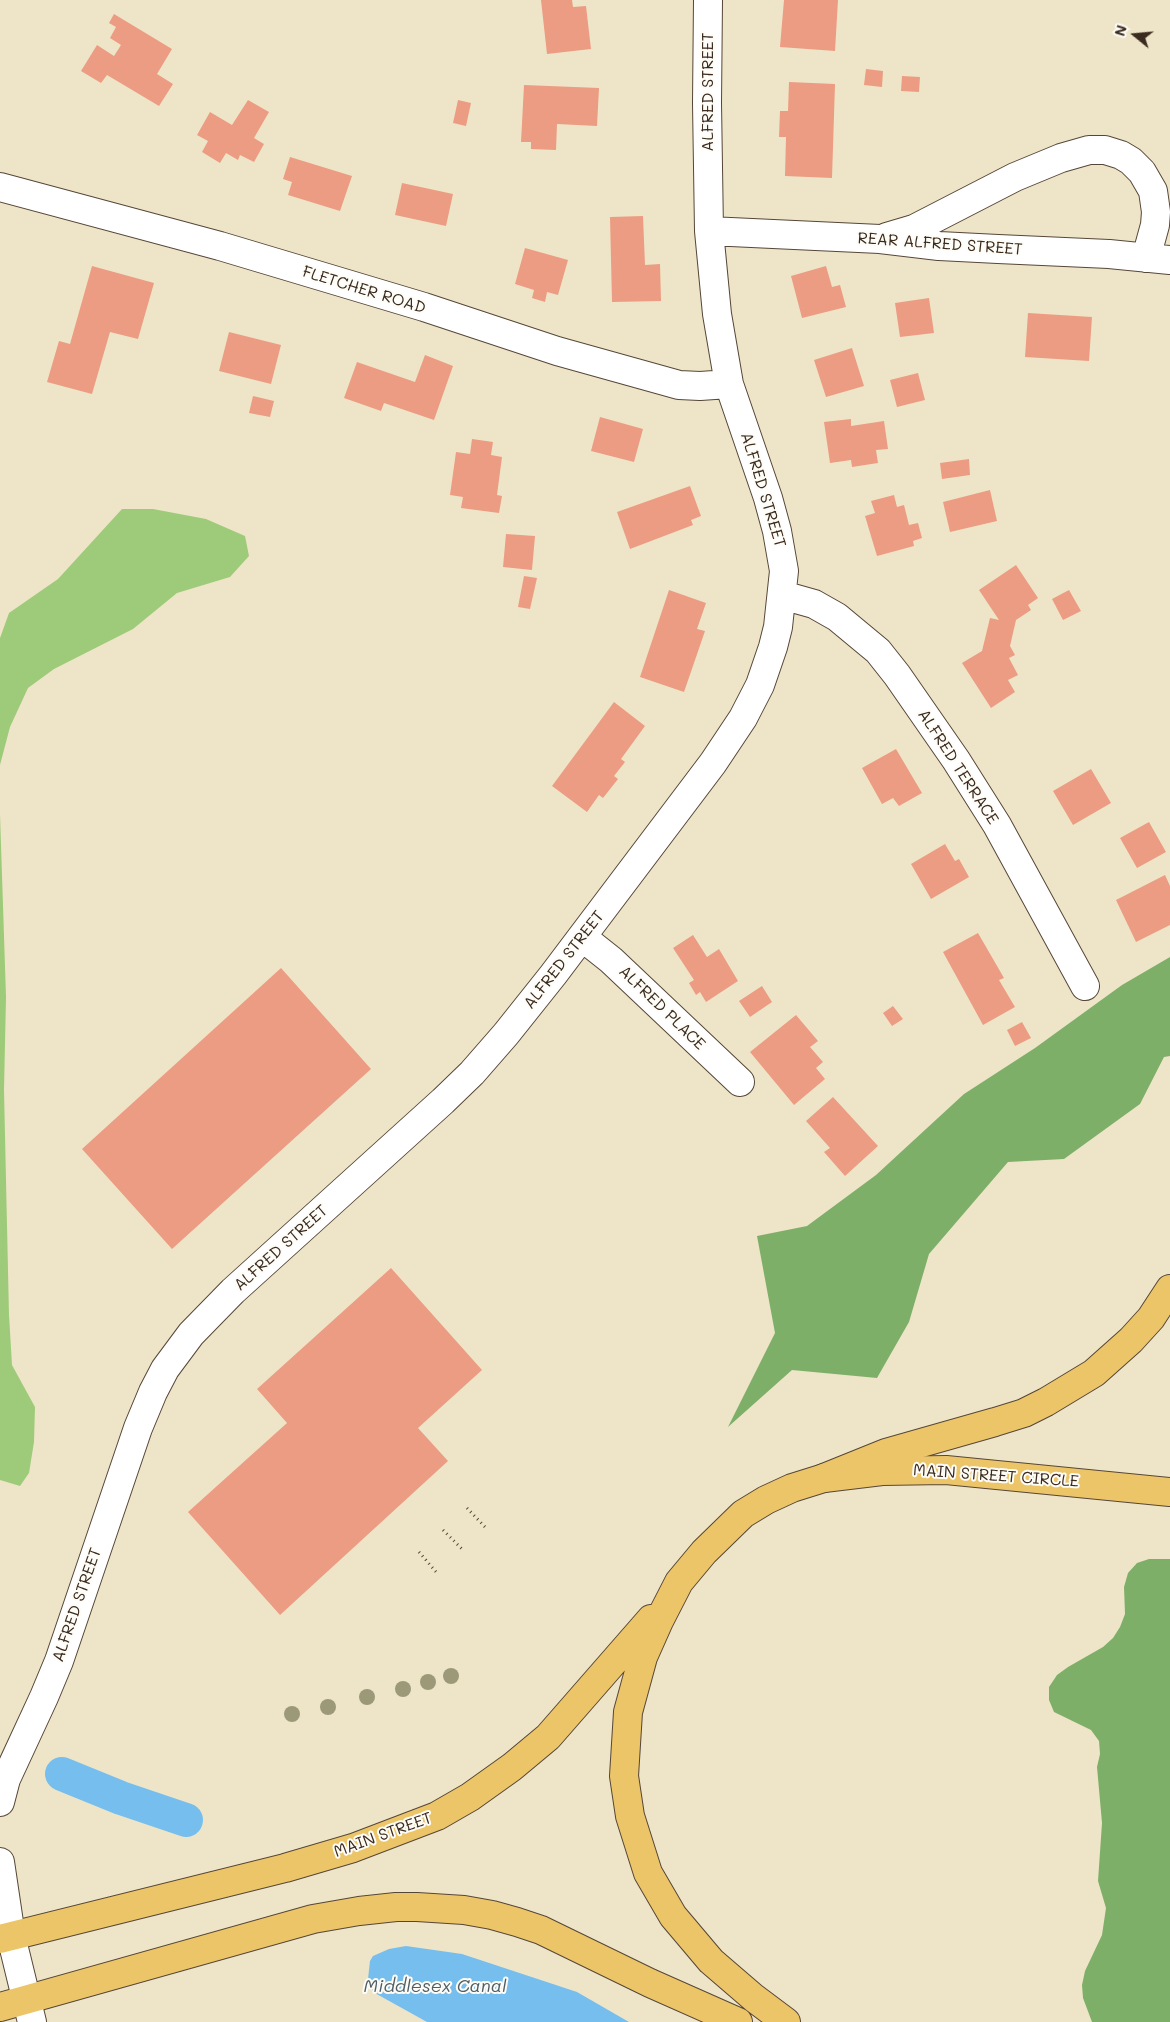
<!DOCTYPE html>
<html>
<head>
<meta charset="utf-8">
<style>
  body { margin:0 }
  #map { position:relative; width:1170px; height:2022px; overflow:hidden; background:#eee5c8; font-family:Mali,sans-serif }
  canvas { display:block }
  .north { position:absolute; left:1110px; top:10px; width:50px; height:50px; -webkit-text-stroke:4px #fdfcf7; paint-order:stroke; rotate:287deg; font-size:14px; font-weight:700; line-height:20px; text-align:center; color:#3b2a1e }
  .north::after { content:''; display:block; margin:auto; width:18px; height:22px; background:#3b2a1e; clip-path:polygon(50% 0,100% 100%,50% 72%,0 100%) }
</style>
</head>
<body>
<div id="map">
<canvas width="1170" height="2022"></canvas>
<div class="north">N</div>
</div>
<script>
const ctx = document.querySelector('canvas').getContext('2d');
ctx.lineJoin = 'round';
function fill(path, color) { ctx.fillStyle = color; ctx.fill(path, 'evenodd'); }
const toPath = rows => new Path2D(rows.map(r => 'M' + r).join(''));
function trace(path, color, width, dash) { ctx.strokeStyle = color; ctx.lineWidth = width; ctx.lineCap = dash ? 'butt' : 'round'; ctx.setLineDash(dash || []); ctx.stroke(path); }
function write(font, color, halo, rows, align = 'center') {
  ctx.font = font + ' Mali,sans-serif'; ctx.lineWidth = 4; ctx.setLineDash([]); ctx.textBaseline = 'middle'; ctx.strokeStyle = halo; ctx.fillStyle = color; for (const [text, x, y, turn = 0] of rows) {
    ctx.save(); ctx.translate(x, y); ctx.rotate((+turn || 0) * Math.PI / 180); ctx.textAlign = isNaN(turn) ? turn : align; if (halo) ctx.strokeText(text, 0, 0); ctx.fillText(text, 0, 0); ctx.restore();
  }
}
fill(toPath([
  [122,509,153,509,206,519,245,536,249,556,230,577,177,593,133,629,54,669,28,688,10,727,0,765,0,638,9,613,58,579],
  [0,814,6,997,4,1090,9,1315,12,1365,35,1407,34,1442,29,1473,20,1486,0,1480]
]), '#9ecb79');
fill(toPath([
  [1170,957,1170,1056,1164,1057,1140,1104,1064,1159,1008,1162,929,1254,909,1322,877,1378,792,1370,728,1427,775,1333,757,1236,807,1226,876,1175,964,1094,1035,1048,1122,985],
  [1149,1559,1170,1559,1170,2022,1092,2022,1083,1998,1082,1985,1085,1971,1102,1935,1106,1908,1098,1881,1102,1823,1097,1767,1100,1754,1099,1741,1091,1730,1054,1712,1049,1700,1049,1687,1057,1675,1068,1667,1103,1647,1113,1638,1120,1627,1125,1614,1124,1587,1128,1573,1137,1563]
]), '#7eaf69');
fill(toPath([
  [406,1946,462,1954,577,1992,629,2022,427,2022,373,1992,368,1979,370,1961,373,1956,389,1949]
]), '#75beed');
trace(toPath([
  [62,1774,121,1798,186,1820]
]), '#75beed', 34);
fill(toPath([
  [541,0,572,0,573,7,586,6,591,49,547,54],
  [784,0,838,0,835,51,780,47],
  [114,14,172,49,157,74,173,84,159,106,107,75,101,83,81,71,97,45,114,56,121,45,110,38,116,27,109,23],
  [866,69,883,71,882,87,864,85],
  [902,76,920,77,919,92,901,91],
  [789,82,835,84,832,178,785,176,786,137,779,137,780,111,788,111],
  [524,85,599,88,597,126,557,124,556,150,531,149,531,142,521,142],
  [248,100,269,112,254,138,264,144,254,162,240,155,238,160,226,153,220,163,202,152,208,141,197,135,210,112,232,125],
  [458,100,471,103,466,126,453,123],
  [290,157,352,176,340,211,288,195,292,182,283,179],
  [402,183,453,194,446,226,395,215],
  [643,216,645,265,660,264,661,301,612,302,610,217],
  [525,248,568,260,558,295,547,292,545,302,532,298,534,290,515,284],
  [92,266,154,283,138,339,110,332,92,394,47,382,59,341,70,344],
  [826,266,832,287,840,285,846,307,802,318,791,276],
  [929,298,934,333,900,337,895,303],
  [1028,313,1092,317,1089,361,1025,357],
  [229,332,281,345,271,384,219,371],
  [852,348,864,386,826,397,814,360],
  [425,355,453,366,434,420,384,403,381,411,344,398,357,362,415,382],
  [918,373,925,400,897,407,890,380],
  [253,396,274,401,270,417,249,413],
  [600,417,643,429,634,462,591,451],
  [851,419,851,426,884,421,888,449,876,450,878,463,852,467,851,460,830,463,824,422],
  [472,439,493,442,491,455,502,457,497,495,502,496,499,513,461,508,463,497,450,495,456,452,470,454],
  [969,459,970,475,942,479,940,463],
  [690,486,701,516,691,520,693,525,630,549,617,512],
  [990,490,997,521,950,532,943,502],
  [894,495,897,507,904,505,909,525,918,523,922,538,913,541,914,546,877,556,865,516,875,513,871,501],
  [506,534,535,536,532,570,503,567],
  [1016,565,1038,598,1028,605,1031,610,1016,620,1010,646,1015,655,1009,658,1018,675,1008,680,1015,692,991,708,962,663,982,651,990,618,999,620,979,590],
  [524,576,537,578,530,609,518,607],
  [669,590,706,603,697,629,705,631,684,692,640,677],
  [1069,590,1081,611,1063,620,1052,599],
  [614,702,645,726,621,759,625,762,614,776,618,779,603,798,599,795,587,812,552,786],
  [896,749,922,793,899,806,893,798,882,804,862,768],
  [1091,769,1111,803,1073,825,1053,791],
  [1149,822,1166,852,1137,868,1120,838],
  [945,844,955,861,959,859,969,877,931,899,911,864],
  [1165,875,1170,886,1170,925,1136,942,1116,900],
  [978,933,1004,978,999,980,1015,1007,983,1025,943,952],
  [693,935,707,957,719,949,738,981,706,1002,700,992,696,995,689,983,694,980,673,948],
  [281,968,371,1069,172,1249,82,1149],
  [762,986,772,1002,750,1017,739,1001],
  [893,1006,903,1019,892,1026,883,1013],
  [796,1015,818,1041,810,1047,823,1062,816,1068,825,1079,794,1105,750,1052],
  [1022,1022,1031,1038,1015,1046,1007,1030],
  [833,1097,878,1146,845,1176,824,1152,830,1148,806,1121],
  [391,1268,482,1370,418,1428,448,1461,280,1615,188,1512,287,1423,257,1389]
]), '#ec9c82');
const minor = toPath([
  [0,187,220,246,424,307,557,351,679,385,700,386,729,384],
  [709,231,880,239,939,246,998,249,1109,254,1170,260],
  [887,237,914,229,1015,177,1061,158,1089,150,1105,150,1121,155,1131,161,1142,172,1153,191,1156,212,1155,225,1146,258],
  [782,595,814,604,837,617,878,651,897,675,956,760,997,825,1085,986],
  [582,937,611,960,740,1082],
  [0,1802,6,1779,44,1697,59,1661,138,1428,153,1392,165,1369,191,1334,233,1291,443,1101,472,1073,506,1034,553,975,713,763,743,718,760,685,773,647,778,627,784,571,777,531,768,498,729,384,717,314,709,231,707,103,708,0],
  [0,1862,11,1936,32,2022]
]);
const major = toPath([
  [0,1939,285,1868,353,1848,437,1816,470,1797,512,1767,548,1737,651,1619],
  [0,2007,313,1919,359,1911,396,1907,417,1907,464,1910,492,1915,517,1922,541,1930,650,1983,738,2022],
  [786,2022,754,1998,711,1961,673,1916,648,1873,630,1816,624,1776,628,1712,643,1657,659,1621,679,1582,704,1552,743,1514,766,1500,792,1488,824,1478,882,1471,946,1470,1170,1492]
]);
const highway = toPath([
  [824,1478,886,1453,995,1422,1024,1413,1046,1402,1094,1373,1131,1340,1151,1318,1170,1289]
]);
trace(minor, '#564638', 30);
trace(major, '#564638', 30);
trace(highway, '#564638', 30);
trace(toPath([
  [467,1508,486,1528],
  [443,1530,462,1549],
  [419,1552,437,1573]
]), '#564638', 3, [1, 4]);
trace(minor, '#fff', 28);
trace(major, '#ecc569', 28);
trace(highway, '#ecc569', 28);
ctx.fillStyle = '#9c9979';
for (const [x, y] of [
  [451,1676],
  [428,1682],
  [403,1689],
  [367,1697],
  [328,1707],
  [292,1714]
]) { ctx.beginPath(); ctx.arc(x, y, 8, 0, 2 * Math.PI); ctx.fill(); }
write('16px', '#3b2a1e', '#fdfcf7', [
  ["ALFRED STREET",708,92,-90],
  ["REAR ALFRED STREET",940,244,4],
  ["FLETCHER ROAD",364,290,17],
  ["ALFRED STREET",763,490,73],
  ["ALFRED TERRACE",958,767,57],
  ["ALFRED STREET",564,960,-52],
  ["ALFRED PLACE",662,1008,44],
  ["ALFRED STREET",281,1248,-42],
  ["MAIN STREET CIRCLE",996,1476,4],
  ["ALFRED STREET",77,1605,-71],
  ["MAIN STREET",383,1835,-20]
]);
write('italic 18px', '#4f5e66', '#fdfcf7', [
  ["Middlesex Canal",435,1986]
]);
</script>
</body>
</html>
